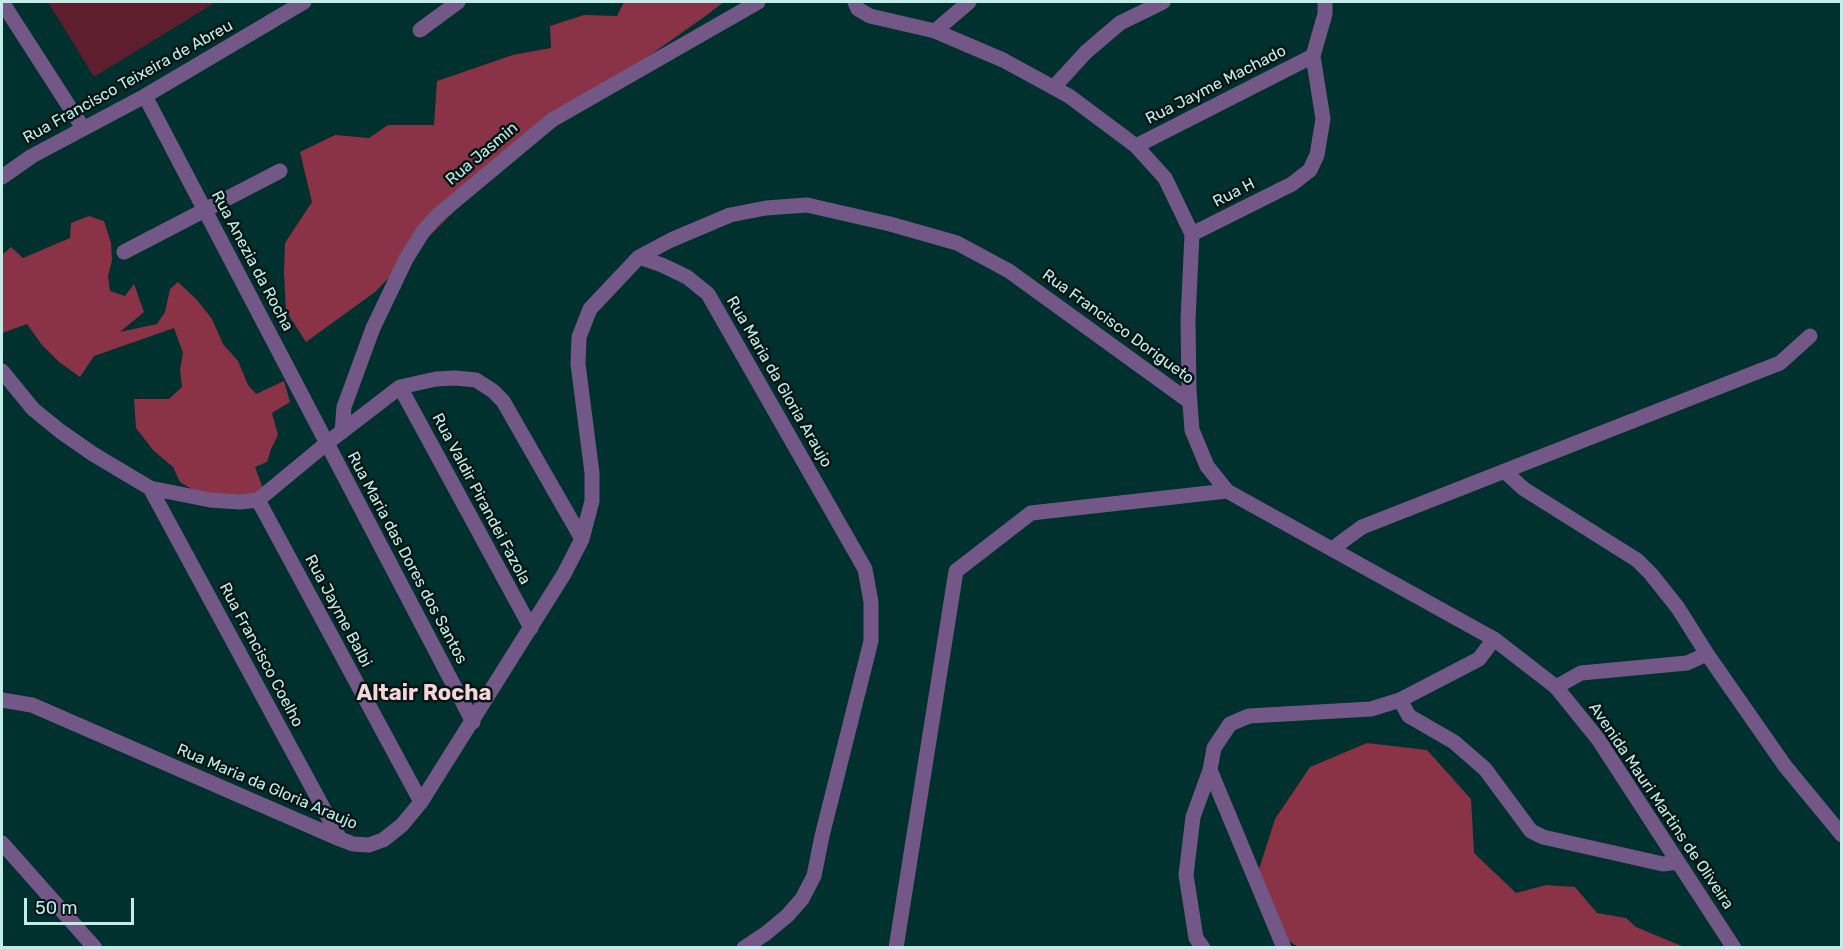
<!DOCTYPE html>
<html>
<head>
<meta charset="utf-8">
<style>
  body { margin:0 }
  #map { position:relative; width:1843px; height:949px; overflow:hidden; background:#00312e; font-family:Rubik,sans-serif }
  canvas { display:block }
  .frame { position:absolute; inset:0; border:3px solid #c3ebe8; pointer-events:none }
  .scale { position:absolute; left:24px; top:898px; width:110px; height:27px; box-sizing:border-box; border:3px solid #c3ebe8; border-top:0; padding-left:8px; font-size:18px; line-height:21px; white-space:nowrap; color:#c3ebe8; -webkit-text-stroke:4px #001615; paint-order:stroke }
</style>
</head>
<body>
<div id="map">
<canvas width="1843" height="949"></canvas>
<div class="frame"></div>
<div class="scale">50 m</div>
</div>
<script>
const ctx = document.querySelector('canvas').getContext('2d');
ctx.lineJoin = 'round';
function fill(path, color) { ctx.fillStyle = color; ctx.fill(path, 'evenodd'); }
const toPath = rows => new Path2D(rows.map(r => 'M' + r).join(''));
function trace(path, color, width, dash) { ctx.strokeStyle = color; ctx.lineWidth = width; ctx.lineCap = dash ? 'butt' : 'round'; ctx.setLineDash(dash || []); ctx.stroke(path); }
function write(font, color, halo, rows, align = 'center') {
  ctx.font = font + ' Rubik,sans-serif'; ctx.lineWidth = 5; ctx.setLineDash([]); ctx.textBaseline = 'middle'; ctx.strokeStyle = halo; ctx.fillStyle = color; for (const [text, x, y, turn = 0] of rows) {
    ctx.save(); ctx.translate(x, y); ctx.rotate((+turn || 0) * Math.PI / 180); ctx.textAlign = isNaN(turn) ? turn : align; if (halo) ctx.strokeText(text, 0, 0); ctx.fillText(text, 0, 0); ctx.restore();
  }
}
fill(toPath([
  [48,2,216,2,94,77]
]), '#5e1e2d');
fill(toPath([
  [624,2,724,2,704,17,509,155,375,292,306,342,286,311,284,272,285,243,312,202,300,152,335,135,369,138,388,125,434,125,437,81,513,55,551,48,550,26,584,15,617,16],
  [89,216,104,221,111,243,112,260,108,276,110,291,125,296,134,284,144,312,120,332,157,324,165,312,170,289,178,282,197,300,212,319,223,344,238,361,248,385,256,394,284,381,290,402,272,413,278,435,271,449,267,462,255,467,265,494,210,500,180,482,173,467,154,451,136,428,134,399,169,399,182,387,180,370,183,353,174,328,94,356,80,377,59,362,42,345,27,324,2,333,2,255,11,247,23,258,70,238,71,223],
  [1367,743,1427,750,1471,799,1474,853,1516,893,1546,885,1575,887,1597,913,1626,918,1636,927,1684,947,1298,947,1273,930,1256,879,1275,819,1310,767]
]), '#8a3346');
trace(toPath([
  [2,2,83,128],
  [855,2,858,9,870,16,935,31,1003,60,1069,96,1136,146,1165,178,1192,234,1188,320,1189,390,1192,430,1207,466,1227,491,1494,639,1556,687,1598,739,1734,948],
  [420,30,458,2],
  [935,31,969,2],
  [1054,87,1086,52,1120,23,1163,2],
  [145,96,473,722],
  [1136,146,1313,56],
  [2,177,32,156,145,96,304,2],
  [1192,234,1292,184,1310,170,1317,155,1323,119,1313,56,1325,14,1325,2],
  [124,252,280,171],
  [639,257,662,265,687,277,708,294,865,569,871,602,871,641,822,836,814,876,802,899,787,916,765,934,744,948],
  [2,371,33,409,60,431,93,454,150,488,210,500,240,502,258,500,327,443,400,387,436,379,455,378,476,380,493,391,503,401,582,539],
  [400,387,531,628],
  [342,432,344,407,373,328,406,259,424,230,438,215,552,120,758,2],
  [1504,471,1524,489,1637,560,1651,574,1678,608,1707,654,1785,766,1842,835],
  [150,488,340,839],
  [258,500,421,802],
  [1332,549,1362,527,1780,363,1810,336],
  [1556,687,1581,673,1687,663,1707,654],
  [2,700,32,705,340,839,353,844,369,845,383,840,402,825,421,802,564,574,582,539,592,501,592,473,578,364,579,337,590,309,639,257,671,240,730,215,766,208,807,205,890,224,957,243,1009,271,1190,402],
  [1400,700,1409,716,1454,742,1485,769,1531,831,1543,837,1663,864,1678,862],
  [1210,770,1284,948],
  [2,843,95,948],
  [896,948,956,571,1031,513,1227,491],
  [1203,948,1196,938,1186,875,1193,817,1210,770,1214,748,1230,724,1249,716,1371,709,1400,700,1479,659,1494,639]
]), '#735787', 15);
write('16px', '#c3ebe8', '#001615', [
  ["Rua Francisco Teixeira de Abreu",128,82,-29],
  ["Rua Jayme Machado",1216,85,-27],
  ["Rua Jasmin",482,154,-40],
  ["Rua H",1234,193,-27],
  ["Rua Anezia da Rocha",252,261,62],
  ["Rua Francisco Dorigueto",1118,327,36],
  ["Rua Maria da Gloria Araujo",779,382,60],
  ["Rua Valdir Pirandei Fazola",481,499,62],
  ["Rua Maria das Dores dos Santos",407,558,62],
  ["Rua Jayme Balbi",338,611,62],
  ["Rua Francisco Coelho",261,655,62],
  ["Rua Maria da Gloria Araujo",267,787,23],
  ["Avenida Mauri Martins de Oliveira",1661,806,56]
]);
write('bold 22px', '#f9d5d9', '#001615', [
  ["Altair Rocha",424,694]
]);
</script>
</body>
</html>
